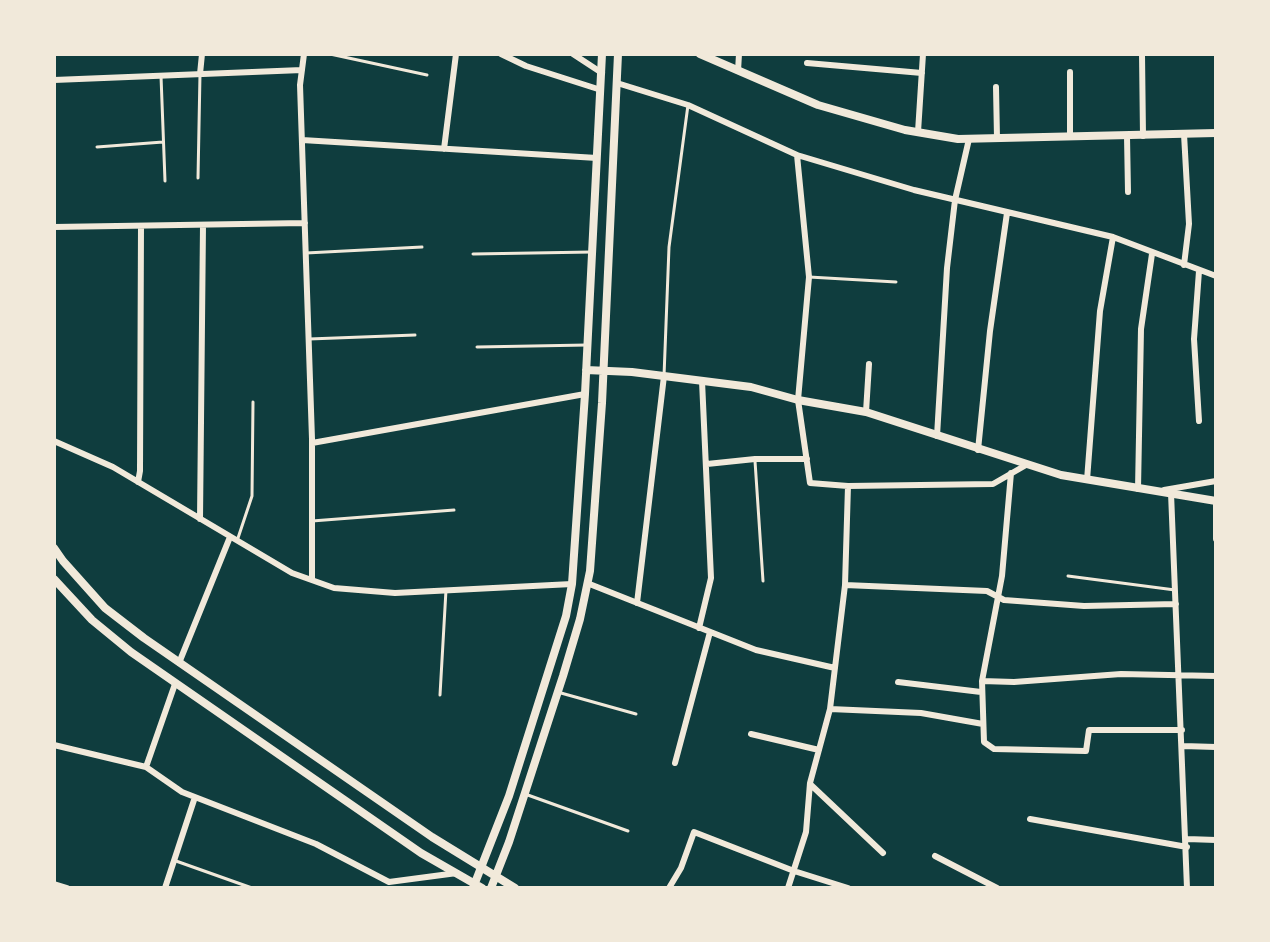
<!DOCTYPE html>
<html>
<head>
<meta charset="utf-8">
<style>
  body { margin:0 }
  #map { position:relative; width:1270px; height:942px; overflow:hidden; background:#0f3d3e; font-family:"Alegreya Sans",sans-serif }
  canvas { display:block }
  .frame { position:absolute; inset:0; border:56px solid #f1e9da; pointer-events:none }
</style>
</head>
<body>
<div id="map">
<canvas width="1270" height="942"></canvas>
<div class="frame"></div>
</div>
<script>
const ctx = document.querySelector('canvas').getContext('2d');
ctx.lineJoin = 'round';
const toPath = rows => new Path2D(rows.map(r => 'M' + r).join(''));
function trace(path, color, width, dash) { ctx.strokeStyle = color; ctx.lineWidth = width; ctx.lineCap = dash ? 'butt' : 'round'; ctx.setLineDash(dash || []); ctx.stroke(path); }
trace(toPath([
  [330,54,427,75],
  [161,76,165,181],
  [97,147,163,142],
  [198,178,200,74],
  [306,253,422,247],
  [473,254,592,252],
  [809,277,896,282],
  [309,339,415,335],
  [477,347,587,345],
  [664,376,669,247,688,105],
  [755,461,763,581],
  [312,521,454,510],
  [237,541,252,496,253,402],
  [1068,576,1175,590],
  [561,693,636,714],
  [440,695,446,590],
  [525,794,628,831],
  [176,861,252,888]
]), '#f1e9da', 3);
trace(toPath([
  [304,54,300,85,312,439,312,580],
  [501,54,526,66,601,90],
  [573,54,602,73],
  [1142,54,1143,136],
  [807,63,922,73],
  [738,71,739,54],
  [200,74,202,54],
  [54,80,302,70],
  [617,83,688,105,797,155,914,190,1113,237,1216,276],
  [996,87,997,138],
  [918,132,923,54],
  [1184,134,1189,224,1184,265],
  [1127,136,1128,192],
  [1070,137,1070,72],
  [302,140,597,158],
  [444,149,456,54],
  [797,155,809,277,798,400,810,483,848,486,993,484,1026,465],
  [54,227,305,223],
  [866,412,869,364],
  [1199,421,1194,339,1199,271],
  [937,436,947,268,955,200,969,139],
  [54,441,113,467,292,573,334,588,395,593,572,584],
  [312,443,585,394],
  [978,450,990,331,1007,213],
  [707,464,755,459,807,459],
  [1011,473,1002,576,982,681,984,742,994,749,1086,751,1089,730,1182,730],
  [1087,480,1100,311,1113,237],
  [138,482,140,471,141,226],
  [1138,489,1141,329,1152,254],
  [1164,490,1216,481],
  [1171,493,1187,888],
  [1216,501,1216,539],
  [200,519,203,225],
  [587,583,756,650,835,668],
  [845,585,987,591,1004,600,1084,606,1176,604],
  [637,603,664,376],
  [699,628,711,578,702,381],
  [179,663,230,537],
  [982,681,1014,682,1121,674,1216,676],
  [898,682,981,692],
  [830,709,921,713,983,724],
  [751,734,819,750],
  [54,745,146,767,182,792,316,844,389,882,457,873],
  [1183,746,1216,747],
  [675,763,710,632],
  [146,767,175,684],
  [810,784,883,853],
  [1030,819,1187,847],
  [1187,839,1216,840],
  [935,856,997,888],
  [54,884,67,888],
  [165,888,195,797],
  [669,888,681,868,694,832,794,871,848,888],
  [788,888,806,832,810,783,830,709,845,585,848,486]
]), '#f1e9da', 6);
trace(toPath([
  [700,54,818,105,905,130,958,139,1216,133],
  [586,370,632,372,751,387,798,400,866,412,1061,475,1216,501],
  [54,548,63,561,105,608,144,638,432,837,515,888],
  [54,579,92,620,131,652,421,853,482,888],
  [473,888,509,796,566,616,572,584,585,394,602,54],
  [491,888,509,842,563,676,580,619,590,571,602,403,618,54]
]), '#f1e9da', 8);
</script>
</body>
</html>
